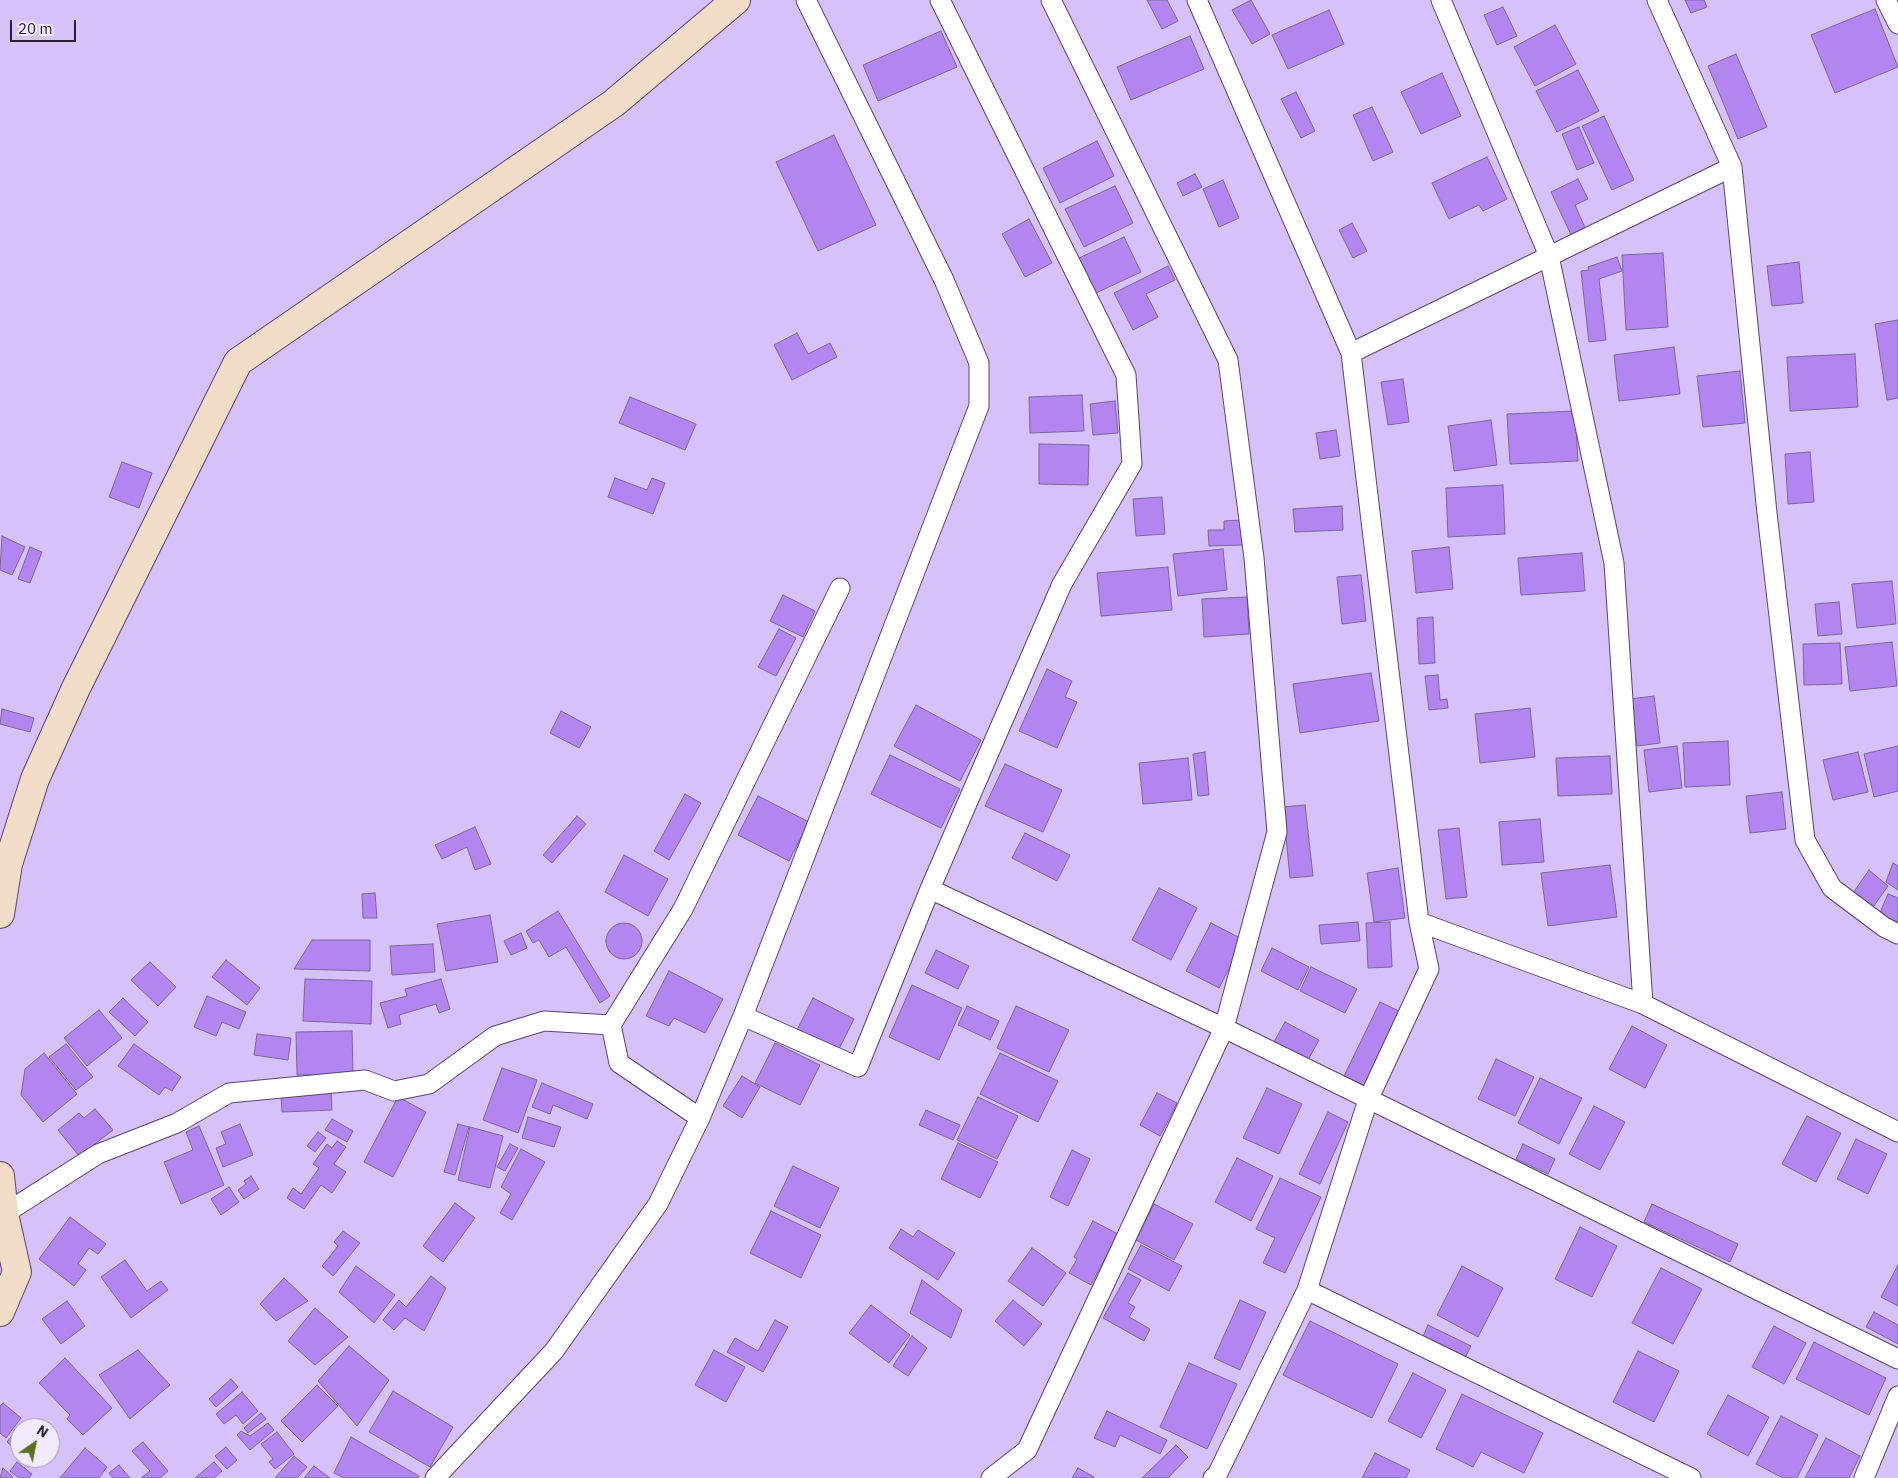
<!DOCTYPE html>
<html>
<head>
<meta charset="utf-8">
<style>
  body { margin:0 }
  #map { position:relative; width:1898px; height:1478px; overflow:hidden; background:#d7c1fa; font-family:"IBM Plex Sans",sans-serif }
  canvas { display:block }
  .north { position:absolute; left:10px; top:1418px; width:50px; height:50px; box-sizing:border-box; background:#f1eafc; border:1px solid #a19aad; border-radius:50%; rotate:33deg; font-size:14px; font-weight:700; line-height:20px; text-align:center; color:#2a2137 }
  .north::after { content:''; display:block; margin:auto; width:18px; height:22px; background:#5b6f1e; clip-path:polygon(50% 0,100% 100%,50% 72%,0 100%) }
  .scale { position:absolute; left:10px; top:20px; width:66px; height:22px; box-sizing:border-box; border:2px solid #2a2137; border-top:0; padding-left:6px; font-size:15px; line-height:18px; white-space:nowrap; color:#2a2137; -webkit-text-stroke:4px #f1eafc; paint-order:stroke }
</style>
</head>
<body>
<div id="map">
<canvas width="1898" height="1478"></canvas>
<div class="north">N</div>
<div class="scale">20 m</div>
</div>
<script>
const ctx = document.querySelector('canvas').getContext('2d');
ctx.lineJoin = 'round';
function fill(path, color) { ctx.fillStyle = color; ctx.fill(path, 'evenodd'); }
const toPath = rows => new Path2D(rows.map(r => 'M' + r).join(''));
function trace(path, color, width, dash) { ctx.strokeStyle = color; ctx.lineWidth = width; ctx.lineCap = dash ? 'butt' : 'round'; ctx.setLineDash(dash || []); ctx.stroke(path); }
const building = toPath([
  [1147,0,1167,0,1178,21,1162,29,1147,0],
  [1251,0,1270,34,1252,44,1232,10,1251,0],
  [1685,0,1704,0,1707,7,1691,13,1685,0],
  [1503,7,1517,36,1497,45,1484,15,1503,7],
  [1875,9,1898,67,1835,93,1811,35,1875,9],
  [1329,10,1344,44,1288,69,1272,35,1329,10],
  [1555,25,1576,64,1535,86,1514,47,1555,25],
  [941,31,957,67,878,101,863,65,941,31],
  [1190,36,1204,69,1131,100,1117,67,1190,36],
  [1736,54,1767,127,1738,139,1708,66,1736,54],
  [1578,70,1599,111,1557,132,1536,91,1578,70],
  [1442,73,1461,116,1421,134,1401,92,1442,73],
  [1296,92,1315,131,1301,138,1281,99,1296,92],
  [1372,107,1393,152,1373,161,1353,115,1372,107],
  [1604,116,1634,180,1612,190,1582,126,1604,116],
  [1579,127,1594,163,1577,170,1562,134,1579,127],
  [834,135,876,225,818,251,776,162,834,135],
  [1097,141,1114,176,1060,203,1043,168,1097,141],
  [1487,157,1507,199,1483,211,1479,205,1449,219,1432,183,1487,157],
  [1195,174,1202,187,1183,196,1177,183,1195,174],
  [1578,179,1588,199,1575,205,1587,232,1573,239,1551,192,1578,179],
  [1223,180,1239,218,1219,227,1203,189,1223,180],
  [1115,186,1133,223,1084,247,1065,209,1115,186],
  [1029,219,1052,263,1025,277,1002,234,1029,219],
  [1352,223,1367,251,1353,258,1339,230,1352,223],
  [1124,237,1141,272,1096,293,1079,258,1124,237],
  [1663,253,1668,327,1626,330,1622,255,1663,253],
  [1617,257,1622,271,1599,279,1606,340,1589,342,1581,271,1589,270,1588,267,1617,257],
  [1799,262,1803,303,1772,306,1767,266,1799,262],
  [1168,266,1175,280,1146,294,1158,317,1133,330,1114,293,1168,266],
  [1898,320,1898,398,1887,400,1875,324,1898,320],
  [797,333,808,354,830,343,837,357,792,380,774,345,797,333],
  [1674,347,1680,394,1619,401,1614,355,1674,347],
  [1855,354,1858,407,1790,411,1787,357,1855,354],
  [1740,371,1745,423,1703,427,1697,376,1740,371],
  [1403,379,1409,422,1388,425,1381,382,1403,379],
  [1082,395,1084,431,1030,433,1029,397,1082,395],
  [630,397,696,424,685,450,619,423,630,397],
  [1115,401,1118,433,1093,435,1090,404,1115,401],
  [1575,411,1578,461,1510,464,1507,414,1575,411],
  [1491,420,1497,465,1454,471,1448,426,1491,420],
  [1336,430,1340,456,1320,459,1316,433,1336,430],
  [1039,444,1089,445,1088,485,1039,484,1039,444],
  [1810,452,1814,502,1788,504,1785,454,1810,452],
  [122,462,152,473,139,508,109,497,122,462],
  [615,478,647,490,652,478,665,483,653,514,608,497,615,478],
  [1503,485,1505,534,1448,537,1446,488,1503,485],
  [1162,497,1165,534,1136,536,1133,499,1162,497],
  [1342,506,1343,530,1295,532,1293,509,1342,506],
  [1243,520,1243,545,1209,546,1208,530,1224,530,1224,521,1243,520],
  [2,536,25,547,12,575,0,570,2,536],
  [30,547,42,552,30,583,18,579,30,547],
  [1449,547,1453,589,1416,593,1412,551,1449,547],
  [1223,549,1227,590,1178,596,1173,554,1223,549],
  [1582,553,1585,591,1521,595,1518,558,1582,553],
  [1168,567,1172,610,1101,616,1097,573,1168,567],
  [1361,575,1366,621,1342,624,1337,577,1361,575],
  [1892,581,1896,624,1857,628,1852,584,1892,581],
  [783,595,815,611,803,637,770,621,783,595],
  [1247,597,1249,634,1204,637,1202,599,1247,597],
  [1839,602,1842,634,1818,636,1815,604,1839,602],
  [1433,617,1435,663,1419,664,1417,618,1433,617],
  [779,629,796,638,776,676,758,667,779,629],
  [1892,642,1897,686,1850,691,1845,647,1892,642],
  [1840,643,1842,684,1804,685,1803,644,1840,643],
  [1047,669,1072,681,1065,697,1077,702,1057,748,1019,731,1047,669],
  [1371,673,1379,721,1300,733,1293,684,1371,673],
  [1438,675,1440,700,1447,699,1448,708,1429,710,1425,676,1438,675],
  [1654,696,1660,743,1637,746,1630,699,1654,696],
  [916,705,981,740,960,781,894,746,916,705],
  [1530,708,1535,757,1480,763,1475,714,1530,708],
  [2,709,34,718,30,732,0,724,2,709],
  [561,711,591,727,579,748,550,733,561,711],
  [1728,741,1730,785,1685,787,1683,743,1728,741],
  [1677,746,1682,788,1649,792,1644,750,1677,746],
  [1898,746,1898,791,1874,797,1864,754,1898,746],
  [1205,752,1209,795,1198,796,1193,754,1205,752],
  [1858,752,1868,792,1833,800,1823,760,1858,752],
  [890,755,960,789,941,828,871,794,890,755],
  [1610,756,1612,794,1558,796,1556,758,1610,756],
  [1188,758,1192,800,1143,804,1139,763,1188,758],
  [1005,764,1062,790,1043,832,985,806,1005,764],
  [1782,792,1786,829,1750,833,1746,796,1782,792],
  [685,794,701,803,669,860,654,851,685,794],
  [758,796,809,822,789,861,738,835,758,796],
  [1305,805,1313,876,1290,878,1283,807,1305,805],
  [577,816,586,824,552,863,543,855,577,816],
  [1540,819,1544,862,1502,865,1499,822,1540,819],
  [475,827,491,864,475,870,467,847,442,859,435,845,475,827],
  [1459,828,1467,897,1446,899,1438,830,1459,828],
  [1025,833,1070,855,1057,881,1012,858,1025,833],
  [624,855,668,879,648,916,605,892,624,855],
  [1893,863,1898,866,1898,890,1886,882,1893,863],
  [1610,865,1617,917,1548,926,1541,873,1610,865],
  [1398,868,1405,918,1374,922,1367,873,1398,868],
  [1869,870,1888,886,1871,910,1851,896,1869,870],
  [1159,888,1197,908,1171,960,1132,940,1159,888],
  [375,893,377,918,363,918,362,894,375,893],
  [1888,894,1898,898,1898,922,1879,915,1888,894],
  [558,911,610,996,600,1003,566,947,549,957,539,940,533,943,526,931,558,911],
  [490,915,498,962,446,971,437,924,490,915],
  [1358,922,1360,941,1321,944,1319,925,1358,922],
  [1390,922,1392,967,1368,968,1366,923,1390,922],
  '606 941a18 18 0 1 1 36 0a18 18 0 1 1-36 0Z',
  [1211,923,1244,940,1219,988,1186,971,1211,923],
  [521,933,527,948,511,955,504,941,521,933],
  [312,940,370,940,370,971,294,969,312,940],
  [433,944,435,972,392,975,390,946,433,944],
  [1272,948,1309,967,1298,990,1261,971,1272,948],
  [936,950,969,966,958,989,925,973,936,950],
  [226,960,260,988,247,1005,212,977,226,960],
  [150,962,176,987,158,1006,131,980,150,962],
  [1311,967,1357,989,1345,1013,1300,991,1311,967],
  [669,971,723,999,705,1033,674,1018,669,1026,646,1016,669,971],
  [305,979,372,981,371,1024,303,1021,305,979],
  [441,979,450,1009,439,1013,436,1004,399,1015,401,1024,388,1028,380,1003,407,996,405,989,441,979],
  [912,985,962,1008,939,1060,889,1037,912,985],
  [207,996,246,1012,239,1029,222,1022,216,1036,194,1027,207,996],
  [123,998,148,1022,135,1036,109,1012,123,998],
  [813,998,854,1019,838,1051,797,1030,813,998],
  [1380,1002,1401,1012,1365,1086,1344,1076,1380,1002],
  [967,1006,999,1021,990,1040,958,1025,967,1006],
  [1016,1006,1069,1030,1049,1072,997,1048,1016,1006],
  [99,1010,122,1038,87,1066,64,1038,99,1010],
  [1285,1022,1319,1040,1308,1060,1274,1042,1285,1022],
  [1632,1026,1667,1045,1645,1088,1609,1069,1632,1026],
  [352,1031,353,1074,297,1075,296,1032,352,1031],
  [257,1034,291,1038,288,1060,254,1055,257,1034],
  [775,1043,820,1065,800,1105,755,1083,775,1043],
  [66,1044,93,1077,76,1090,49,1057,66,1044],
  [134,1044,181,1077,172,1091,165,1087,159,1095,118,1066,134,1044],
  [44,1053,77,1094,43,1122,21,1095,25,1069,44,1053],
  [1000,1053,1058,1081,1038,1122,980,1094,1000,1053],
  [1496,1059,1534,1077,1515,1116,1478,1099,1496,1059],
  [502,1068,537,1080,518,1133,483,1120,502,1068],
  [742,1076,760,1087,742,1118,723,1106,742,1076],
  [1540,1078,1582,1098,1559,1144,1518,1123,1540,1078],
  [542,1083,593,1104,587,1119,553,1105,550,1114,532,1107,542,1083],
  [1267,1088,1302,1104,1279,1154,1243,1138,1267,1088],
  [331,1091,332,1110,282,1112,281,1094,331,1091],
  [1157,1093,1177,1103,1160,1136,1140,1125,1157,1093],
  [398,1097,426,1112,393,1177,364,1162,398,1097],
  [978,1097,1018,1116,997,1159,957,1140,978,1097],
  [1594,1106,1625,1122,1600,1170,1569,1154,1594,1106],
  [95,1109,113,1130,79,1156,58,1130,79,1113,84,1118,95,1109],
  [926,1110,960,1125,953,1140,919,1125,926,1110],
  [1328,1112,1348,1122,1320,1184,1299,1174,1328,1112],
  [1807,1116,1841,1133,1816,1182,1782,1164,1807,1116],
  [528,1117,561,1127,554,1147,522,1138,528,1117],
  [332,1119,353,1131,347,1142,325,1130,332,1119],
  [240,1124,253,1155,223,1167,216,1148,226,1144,221,1132,240,1124],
  [458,1124,469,1127,455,1175,444,1172,458,1124],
  [199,1126,224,1185,181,1204,164,1162,193,1150,186,1132,199,1126],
  [470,1127,503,1136,490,1188,458,1180,470,1127],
  [318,1132,326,1138,315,1152,307,1146,318,1132],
  [1856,1139,1887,1154,1868,1194,1837,1179,1856,1139],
  [337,1141,346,1147,334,1164,346,1172,332,1193,321,1185,304,1209,287,1198,293,1188,301,1194,319,1168,313,1164,327,1144,332,1148,337,1141],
  [958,1143,998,1162,980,1198,941,1179,958,1143],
  [510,1144,518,1148,505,1171,497,1167,510,1144],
  [1523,1144,1555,1159,1548,1174,1516,1159,1523,1144],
  [521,1149,545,1162,512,1220,500,1213,511,1194,501,1187,521,1149],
  [1072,1150,1090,1159,1068,1206,1050,1197,1072,1150],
  [1237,1158,1273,1176,1251,1221,1215,1202,1237,1158],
  [793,1166,839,1188,820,1228,774,1206,793,1166],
  [251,1176,259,1189,244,1199,238,1190,246,1184,244,1181,251,1176],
  [1280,1178,1321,1197,1285,1273,1263,1263,1275,1238,1256,1229,1280,1178],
  [229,1187,239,1202,221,1215,211,1199,229,1187],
  [455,1203,475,1218,443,1262,423,1246,455,1203],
  [1154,1204,1193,1224,1174,1260,1136,1240,1154,1204],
  [1652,1204,1738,1244,1730,1262,1644,1222,1652,1204],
  [771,1211,821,1235,801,1278,750,1253,771,1211],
  [70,1217,106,1244,98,1254,89,1248,78,1264,86,1270,74,1286,39,1259,70,1217],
  [1093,1221,1118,1234,1091,1285,1069,1273,1077,1259,1074,1257,1093,1221],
  [1580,1227,1617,1246,1592,1297,1555,1279,1580,1227],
  [901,1229,913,1237,918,1230,955,1253,938,1280,889,1248,901,1229],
  [343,1231,360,1243,333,1276,322,1266,338,1246,334,1242,343,1231],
  [1141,1245,1182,1266,1169,1291,1128,1269,1141,1245],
  [1032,1248,1066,1273,1043,1306,1008,1281,1032,1248],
  [125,1260,147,1291,161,1281,168,1290,131,1318,101,1277,125,1260],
  [1898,1265,1898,1306,1881,1297,1898,1265],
  [356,1266,395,1295,374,1323,339,1292,356,1266],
  [1462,1266,1503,1288,1478,1337,1437,1315,1462,1266],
  [1661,1268,1702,1289,1673,1344,1632,1323,1661,1268],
  [1128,1273,1141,1280,1128,1303,1135,1307,1129,1317,1150,1329,1144,1341,1103,1318,1128,1273],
  [431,1276,446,1288,424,1331,405,1318,394,1330,383,1320,399,1300,406,1307,431,1276],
  [284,1278,308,1301,276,1321,260,1304,284,1278],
  [922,1280,962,1310,951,1338,910,1313,922,1280],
  [1013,1300,1042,1324,1024,1346,995,1321,1013,1300],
  [1240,1300,1266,1312,1240,1370,1214,1358,1240,1300],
  [67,1301,85,1326,61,1344,42,1319,67,1301],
  [871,1305,910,1335,889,1363,849,1333,871,1305],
  [315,1308,348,1337,315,1365,288,1341,315,1308],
  [1874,1312,1898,1325,1898,1344,1866,1327,1874,1312],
  [775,1320,788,1327,763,1372,727,1352,735,1338,758,1351,775,1320],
  [1310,1321,1398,1364,1372,1418,1283,1375,1310,1321],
  [1428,1325,1471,1346,1463,1362,1421,1341,1428,1325],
  [1774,1326,1806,1343,1784,1384,1752,1367,1774,1326],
  [912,1336,927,1348,908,1376,893,1366,912,1336],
  [1814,1342,1886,1378,1869,1415,1796,1379,1814,1342],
  [349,1346,389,1380,357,1426,318,1381,349,1346],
  [138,1350,170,1385,130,1419,99,1375,138,1350],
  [714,1350,745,1367,726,1402,695,1385,714,1350],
  [1638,1351,1679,1371,1654,1422,1613,1402,1638,1351],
  [65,1358,112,1408,83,1435,67,1419,70,1415,39,1383,65,1358],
  [1189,1363,1237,1384,1207,1449,1160,1427,1189,1363],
  [1413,1373,1446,1390,1421,1438,1388,1421,1413,1373],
  [231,1379,238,1387,216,1407,209,1399,231,1379],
  [317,1385,338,1406,302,1442,281,1421,317,1385],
  [393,1391,453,1427,430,1467,369,1432,393,1391],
  [242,1392,258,1411,243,1424,236,1415,224,1424,216,1414,242,1392],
  [1462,1394,1543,1433,1524,1473,1481,1452,1473,1467,1436,1449,1462,1394],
  [1728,1395,1769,1417,1748,1456,1707,1434,1728,1395],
  [3,1403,21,1418,6,1438,0,1433,0,1406,3,1403],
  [1107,1411,1167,1440,1160,1454,1120,1435,1115,1447,1094,1438,1107,1411],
  [261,1413,266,1419,248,1433,244,1428,261,1413],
  [1781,1416,1818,1435,1797,1478,1783,1478,1756,1464,1781,1416],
  [268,1423,274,1430,250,1450,237,1435,241,1431,250,1436,268,1423],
  [15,1432,20,1436,20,1454,7,1442,15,1432],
  [277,1432,294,1454,275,1469,269,1462,273,1459,261,1444,277,1432],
  [351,1437,419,1476,418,1478,344,1478,334,1473,351,1437],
  [1826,1438,1860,1456,1849,1478,1805,1478,1826,1438],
  [143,1442,168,1471,160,1478,141,1478,150,1471,132,1451,143,1442],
  [1176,1445,1188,1457,1168,1478,1142,1478,1176,1445],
  [226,1447,237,1460,227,1469,215,1456,226,1447],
  [85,1448,107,1467,99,1478,60,1478,85,1448],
  [1375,1453,1410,1470,1406,1478,1362,1478,1375,1453],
  [294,1456,307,1467,297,1478,275,1478,294,1456],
  [17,1462,32,1474,29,1478,19,1478,10,1471,17,1462],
  [214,1462,222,1471,214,1478,195,1478,214,1462],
  [119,1465,130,1478,113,1478,109,1473,119,1465],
  [314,1466,330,1478,304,1478,314,1466],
  [3,1468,13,1477,12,1478,0,1478,3,1468],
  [1078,1468,1094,1477,1093,1478,1072,1478,1078,1468]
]);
fill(building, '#b385f1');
trace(building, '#7b669a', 1);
const street = toPath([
  [1197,0,1351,353,1419,922,1429,969,1368,1100,1307,1290,1217,1475,1213,1478],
  [1441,0,1549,256,1614,563,1643,1004],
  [1657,0,1732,167,1767,513,1805,840,1832,888,1884,927,1898,934],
  [1886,0,1898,24],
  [1351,353,1732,167],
  [930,889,1224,1028,1898,1359],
  [1419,922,1643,1004,1898,1132],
  [743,1016,858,1067,930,889,1062,584,1132,464,1126,375,940,0],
  [700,1118,619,1063,611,1025,683,909,840,588],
  [4,1214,98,1154,177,1123,229,1093,365,1080,394,1091,429,1084,495,1036,544,1021,611,1025],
  [1307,1290,1691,1478],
  [435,1478,554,1351,658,1204,700,1118,743,1016,979,406,979,363,944,280,806,0],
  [991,1478,1027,1450,1224,1028,1277,832,1254,558,1228,360,1051,0],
  [1864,1478,1898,1396]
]);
const secondary = toPath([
  [0,914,8,864,35,779,76,688,238,362,614,103,736,0],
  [0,1176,4,1214,17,1272,0,1312]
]);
trace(street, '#584475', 21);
trace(secondary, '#584475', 30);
trace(street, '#fff', 19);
trace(secondary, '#f2dcc8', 28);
</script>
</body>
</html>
